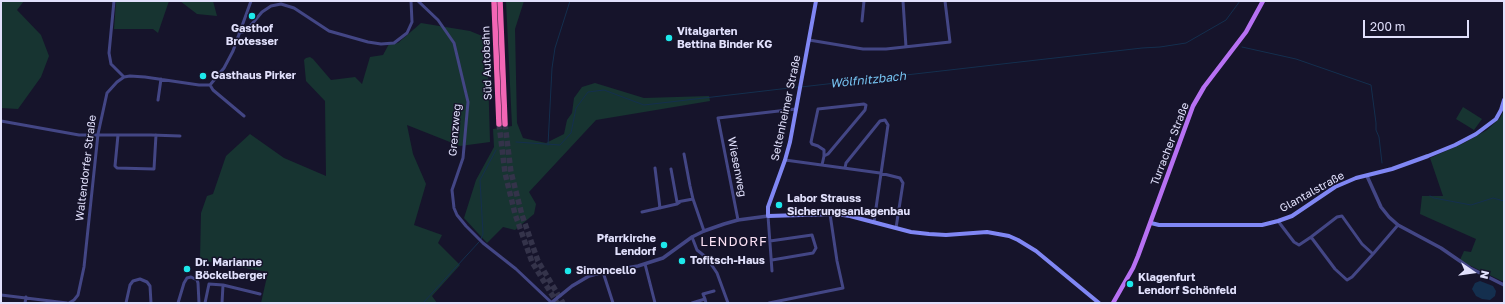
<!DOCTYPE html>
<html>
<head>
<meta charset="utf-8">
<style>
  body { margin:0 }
  #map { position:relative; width:1505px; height:304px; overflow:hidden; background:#16142b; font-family:"Golos Text",sans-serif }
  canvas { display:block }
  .frame { position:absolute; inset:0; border:2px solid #e1e0fc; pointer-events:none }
  .north { position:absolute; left:1453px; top:252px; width:40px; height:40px; -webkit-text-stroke:3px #16142b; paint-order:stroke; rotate:103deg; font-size:11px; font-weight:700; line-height:16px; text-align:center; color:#e1e0fc }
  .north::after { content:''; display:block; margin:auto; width:14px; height:18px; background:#e1e0fc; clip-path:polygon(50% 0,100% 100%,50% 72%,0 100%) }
  .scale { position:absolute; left:1363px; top:20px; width:106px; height:18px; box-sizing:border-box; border:2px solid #e1e0fc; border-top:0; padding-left:5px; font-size:12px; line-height:14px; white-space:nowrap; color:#e1e0fc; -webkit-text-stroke:3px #16142b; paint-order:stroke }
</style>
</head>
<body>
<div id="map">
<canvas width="1505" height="304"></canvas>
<div class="frame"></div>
<div class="north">N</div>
<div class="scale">200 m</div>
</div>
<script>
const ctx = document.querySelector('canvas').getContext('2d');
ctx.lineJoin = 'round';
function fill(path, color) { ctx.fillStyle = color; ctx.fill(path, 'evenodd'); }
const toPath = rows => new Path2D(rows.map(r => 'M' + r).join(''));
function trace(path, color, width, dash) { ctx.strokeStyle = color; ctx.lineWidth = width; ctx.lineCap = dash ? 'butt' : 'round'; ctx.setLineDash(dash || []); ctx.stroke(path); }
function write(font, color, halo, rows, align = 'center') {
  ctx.font = font + ' "Golos Text",sans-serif'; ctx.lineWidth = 3; ctx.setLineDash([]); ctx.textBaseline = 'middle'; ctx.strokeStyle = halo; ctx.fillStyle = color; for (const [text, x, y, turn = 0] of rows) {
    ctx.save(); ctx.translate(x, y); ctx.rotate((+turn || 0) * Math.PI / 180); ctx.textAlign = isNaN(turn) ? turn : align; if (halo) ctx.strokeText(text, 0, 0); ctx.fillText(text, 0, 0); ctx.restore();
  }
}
fill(toPath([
  [1,1,24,1,17,10,41,35,49,56,41,77,18,109,1,108],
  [116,1,169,1,158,33,153,29,114,29],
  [180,1,213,1,217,16,197,14],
  [506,1,524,1,515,29,517,123,523,138,546,143,564,134,567,120,572,113,574,98,582,87,595,83,644,98,709,96,710,101,596,120,529,192,536,204,534,214,515,230,503,227,487,243,464,218,476,180,494,147,493,129,512,126],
  [421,23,470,31,487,38,490,142,460,146,407,125,413,154,426,184,414,225,442,235,438,243,460,265,432,296,437,303,261,303,268,272,200,260,201,213,207,196,213,194,226,156,250,134,284,158,326,176,325,101,306,81,304,60,306,58,310,57,313,59,331,80,355,77,362,84,370,57,383,55,389,44,398,43],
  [1463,107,1482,119,1474,130,1456,119],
  [1504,110,1504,280,1502,281,1469,265,1460,260,1464,251,1471,252,1476,239,1420,214,1422,196,1443,196,1430,158,1464,143,1487,130,1500,118]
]), '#173431');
fill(toPath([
  [1480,281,1493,286,1496,291,1495,296,1490,300,1482,299,1476,296,1472,289,1475,283]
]), '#142f4e');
trace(toPath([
  [1242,47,1296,59,1371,85,1376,123,1376,130,1379,137,1382,163],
  [801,87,1142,48,1160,47,1186,43,1226,20,1240,1],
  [516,142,560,145,571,133,576,108,588,92,604,90,644,105,798,87],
  [548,145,552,68,555,48,570,1],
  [1430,196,1434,198,1471,205,1493,198,1504,201],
  [481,239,483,234,480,180,496,150],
  [423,303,479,242]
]), '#142f4e', 1);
trace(toPath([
  [499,124,505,173,515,214,532,262,557,303],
  [505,124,511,172,522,215,538,261,563,303]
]), '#34334a', 5.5, [5.5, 3]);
trace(toPath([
  [114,1,109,53,111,64,124,77],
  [418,1,438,20,454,43,468,102,463,158,452,190,454,208,457,215,466,226,483,243,516,269,552,303],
  [903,1,906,47],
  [862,21,864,1],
  [239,33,246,31,262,12,271,6,281,4,294,8,329,31,368,42,381,44,394,43,407,33,412,22,411,1],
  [809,40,863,49,886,49,950,42,945,1],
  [210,85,213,90,244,116],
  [158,100,161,79],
  [1,121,79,135,151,135,180,136],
  [118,135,115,166,117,168,154,169,156,135],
  [684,154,690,186,693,199],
  [785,160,880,173,900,178,903,183,896,228],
  [822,165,824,156,828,154,865,110,866,105,864,104,818,109,811,142,812,144,818,146,824,150,824,156],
  [655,168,660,208],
  [845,168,846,163,880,121,885,120,888,125,874,222],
  [671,169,677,202,693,199,704,231],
  [642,212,677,204,680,202],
  [768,216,772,271],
  [738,220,718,118,796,109],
  [1278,221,1294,242,1299,245,1311,237,1337,217,1342,216,1362,244,1373,254,1398,225],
  [692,237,697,250,707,258,717,273,728,303],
  [1311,237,1335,269,1347,280,1352,277,1373,254],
  [770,241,812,235,816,248,813,253,772,260],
  [645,264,655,303],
  [603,272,613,303],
  [1,295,67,303],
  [705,299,703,294,714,291],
  [25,303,26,297],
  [69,303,74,300,78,295,84,267,98,134,107,93,117,82,124,77,130,76,145,77,199,85,210,85,224,68,233,51,251,1],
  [126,303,130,285,133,281,140,279,147,282,150,286,151,303],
  [178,303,184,283,187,278,191,277,197,280,198,283,199,303],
  [205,303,209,284,223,285,260,294],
  [222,303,223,285],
  [692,303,705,299,706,303],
  [769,303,843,288,837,261,830,214]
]), '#434685', 3);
trace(toPath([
  [1367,176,1381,207,1389,217,1398,225,1441,248,1470,268,1504,285],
  [551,303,572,286,589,276,603,272,638,266,663,258,692,237,704,231,724,224,738,220,768,216]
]), '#434685', 3.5);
trace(toPath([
  [816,1,790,142,785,160,768,207,768,216,836,214,850,216,911,232,929,234,946,235,987,232,1009,236,1018,240,1036,251,1099,303],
  [1151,223,1159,225,1262,225,1278,221,1292,216,1335,187,1356,178,1392,169,1428,156,1455,145,1476,134,1496,119,1501,110,1504,100]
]), '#8087f4', 4);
trace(toPath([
  [1113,303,1133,268,1138,256,1193,106,1204,87,1246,32,1263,1]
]), '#b771f3', 4.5);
trace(toPath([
  [494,1,499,124],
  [500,1,505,124]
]), '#f266b5', 5.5);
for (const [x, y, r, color] of [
  [252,16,4,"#1de8eb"],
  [669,38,4,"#1de8eb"],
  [203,76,4,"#1de8eb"],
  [779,205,4,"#1de8eb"],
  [664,245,4,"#1de8eb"],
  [682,261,4,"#1de8eb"],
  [187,269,4,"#1de8eb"],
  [568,271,4,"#1de8eb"],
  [1130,284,4,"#1de8eb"]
]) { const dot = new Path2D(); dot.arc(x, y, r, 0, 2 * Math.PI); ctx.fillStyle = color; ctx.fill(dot); trace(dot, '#16142b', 1.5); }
write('bold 11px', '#e1e0fc', '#16142b', [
  ["Gasthof",252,29,"center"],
  ["Brotesser",252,42,"center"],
  ["Vitalgarten",677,32],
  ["Bettina Binder KG",677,45],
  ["Gasthaus Pirker",211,76],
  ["Labor Strauss",787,199],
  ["Sicherungsanlagenbau",787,212],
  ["Pfarrkirche",656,239,"right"],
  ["Lendorf",656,252,"right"],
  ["Tofitsch-Haus",690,261],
  ["Dr. Marianne",195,263],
  ["Böckelberger",195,276],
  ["Simoncello",576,271],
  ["Klagenfurt",1138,278],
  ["Lendorf Schönfeld",1138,291]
], 'left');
write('11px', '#e1e0fc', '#16142b', [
  ["Süd Autobahn",487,63,-92],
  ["Seltenheimer Straße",786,108,-78],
  ["Grenzweg",455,130,-85],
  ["Turracher Straße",1170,144,-69],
  ["Wiesenweg",737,167,79],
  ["Waltendorfer Straße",86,168,-83],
  ["Glantalstraße",1312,192,-29]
]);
write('italic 12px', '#77c5f3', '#16142b', [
  ["Wölfnitzbach",868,80,-6]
]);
ctx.letterSpacing = '1px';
write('13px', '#fce2f5', '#16142b', [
  ["LENDORF",734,242]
]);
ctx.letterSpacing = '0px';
</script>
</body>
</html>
